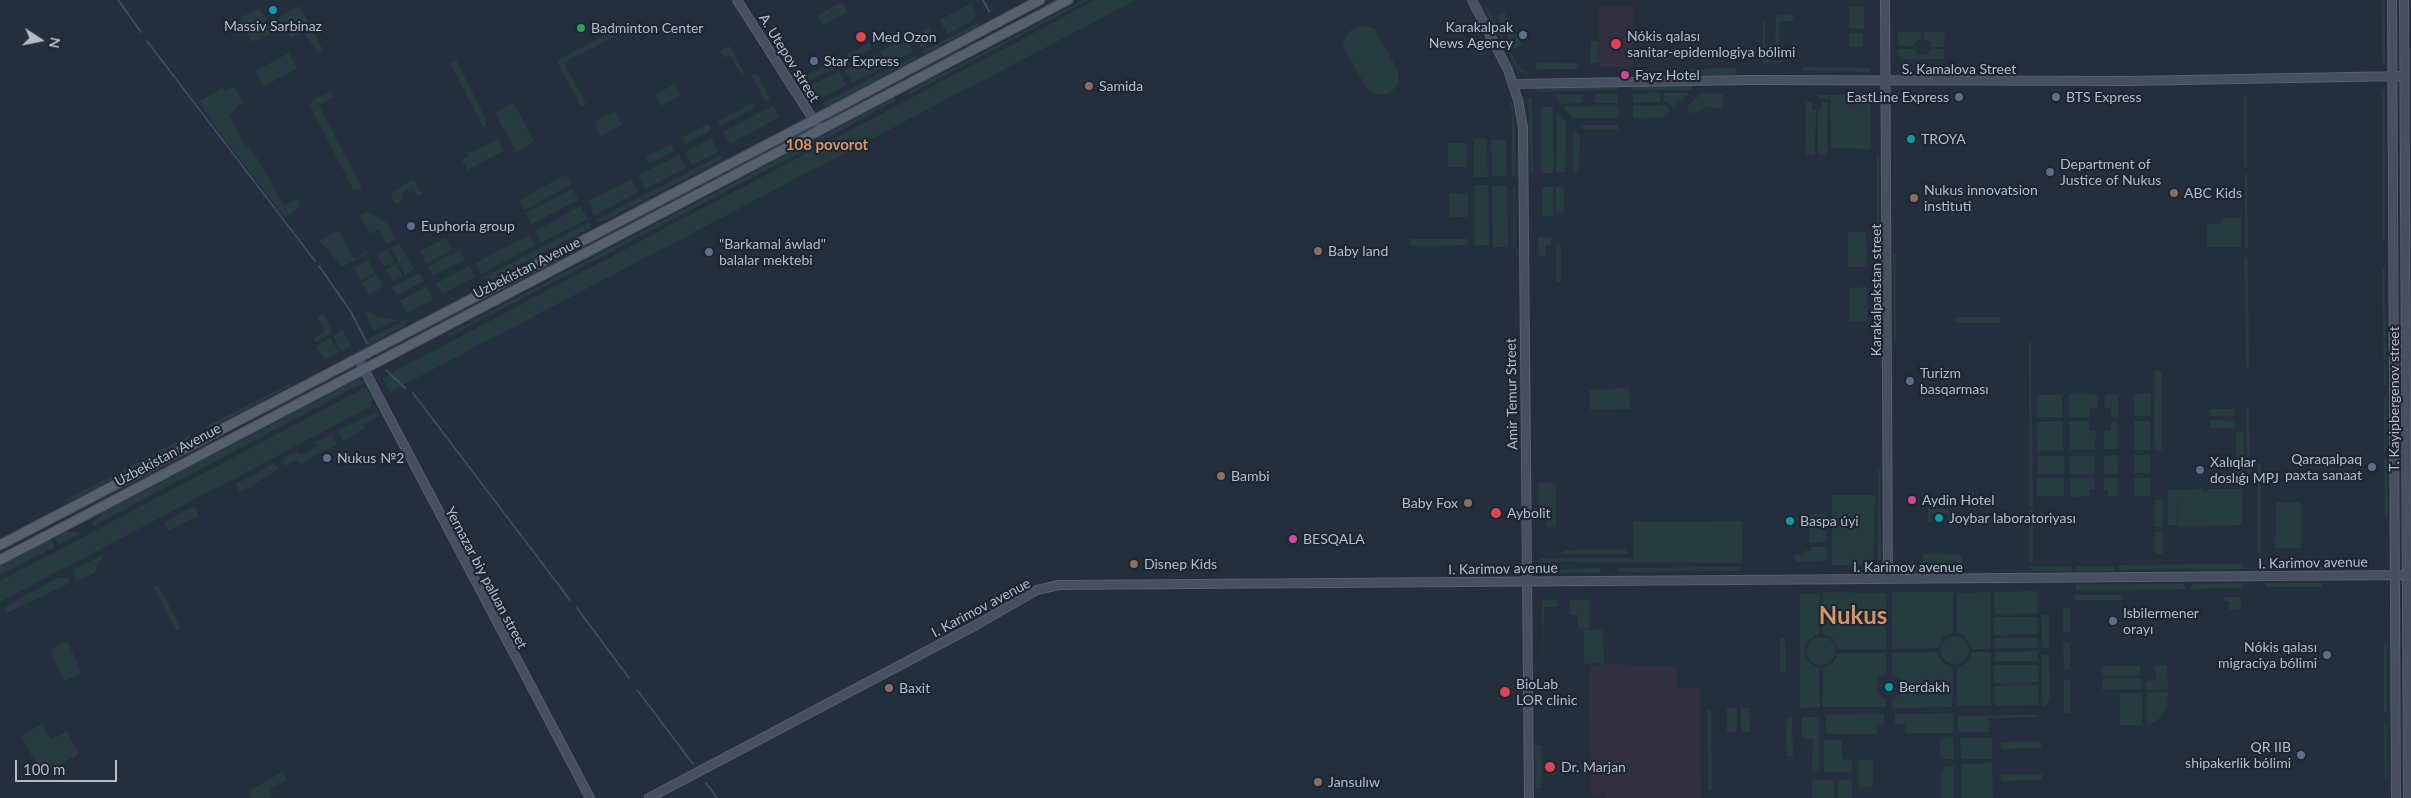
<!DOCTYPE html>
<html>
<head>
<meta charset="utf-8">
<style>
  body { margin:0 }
  #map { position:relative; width:2411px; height:798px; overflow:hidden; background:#242f3e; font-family:Lato,sans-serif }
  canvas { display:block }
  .north { position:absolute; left:15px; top:15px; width:50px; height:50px; -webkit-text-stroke:4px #1d2633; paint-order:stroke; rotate:101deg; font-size:14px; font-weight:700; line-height:20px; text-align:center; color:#b4bcc9 }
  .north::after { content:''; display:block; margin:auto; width:18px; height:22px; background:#b4bcc9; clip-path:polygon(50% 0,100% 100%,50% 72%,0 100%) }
  .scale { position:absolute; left:15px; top:760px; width:102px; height:22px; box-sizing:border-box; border:2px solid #b4bcc9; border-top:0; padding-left:6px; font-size:15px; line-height:18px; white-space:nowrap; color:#b4bcc9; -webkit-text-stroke:4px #1d2633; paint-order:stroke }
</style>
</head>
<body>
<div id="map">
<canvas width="2411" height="798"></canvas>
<div class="north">N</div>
<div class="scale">100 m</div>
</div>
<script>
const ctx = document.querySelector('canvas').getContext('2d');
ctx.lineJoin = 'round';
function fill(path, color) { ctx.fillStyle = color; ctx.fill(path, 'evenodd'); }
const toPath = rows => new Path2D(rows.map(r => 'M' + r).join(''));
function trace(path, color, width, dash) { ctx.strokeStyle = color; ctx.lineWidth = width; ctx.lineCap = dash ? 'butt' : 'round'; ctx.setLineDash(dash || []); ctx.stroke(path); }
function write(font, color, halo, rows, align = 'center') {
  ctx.font = font + ' Lato,sans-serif'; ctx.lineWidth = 4.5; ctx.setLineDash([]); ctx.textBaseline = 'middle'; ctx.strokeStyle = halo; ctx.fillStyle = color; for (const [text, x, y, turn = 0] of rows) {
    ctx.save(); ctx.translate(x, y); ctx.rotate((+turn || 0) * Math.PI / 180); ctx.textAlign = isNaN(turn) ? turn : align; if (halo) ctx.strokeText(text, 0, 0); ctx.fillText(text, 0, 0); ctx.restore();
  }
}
fill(toPath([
  [1634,6,1633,67,1598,67,1599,7],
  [1610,664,1677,667,1677,688,1700,688,1701,798,1606,798,1606,796,1590,795,1589,666]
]), '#32303f');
fill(toPath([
  [1083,0,1088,0,910,94,908,92],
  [1096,0,1136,0,390,392,382,378],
  [2381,0,2385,0,2385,64,2382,64],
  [842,2,848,12,835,19,830,8],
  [972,3,976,13,975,19,947,34,940,20],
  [300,6,323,50,318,52,303,32,291,38,286,27,252,42,240,18,260,8,268,24,281,17,281,15],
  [1849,6,1864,6,1864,29,1849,28],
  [1487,7,1519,67,1526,71,1528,76,1519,72,1485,9],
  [829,9,835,19,822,25,817,15],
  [1504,12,1522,45,1514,49,1496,16],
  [1793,14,1794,21,1779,21,1779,49,1784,52,1775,52,1776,15],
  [980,22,979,26,924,54,923,51],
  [1763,22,1765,22,1765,52,1769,53,1769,61,1783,61,1783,63,1763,64],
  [1363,26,1375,29,1398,71,1399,82,1392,91,1388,94,1376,95,1367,89,1343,47,1344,40,1351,30],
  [930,27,936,40,921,48,914,35],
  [614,30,617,35,564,63,586,104,581,107,557,61],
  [1898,32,1921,32,1921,39,1917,41,1913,46,1898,46],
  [1924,32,1945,32,1944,47,1931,47,1930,42,1924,40],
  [1849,34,1863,34,1863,46,1849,46],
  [907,38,913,51,887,65,880,51],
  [1591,41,1598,41,1597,63,1590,63],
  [869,43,872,49,845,62,843,57],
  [730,46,744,73,741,74,730,55,724,58,720,51],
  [1898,49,1913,49,1917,54,1922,55,1927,54,1931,49,1944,49,1944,59,1901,59,1898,55],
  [289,53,297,68,263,87,255,71],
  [875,54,882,68,852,83,845,70],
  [916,55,917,58,825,107,823,103],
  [456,60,486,120,486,126,483,127,450,63],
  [833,62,835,68,805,83,802,77],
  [1535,62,1578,63,1577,69,1537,69],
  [1802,67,1870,68,1870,72,1802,71],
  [1736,68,1736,75,1691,75,1688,72,1688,69],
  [839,71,846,85,821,99,813,96,809,86],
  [757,73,770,98,765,101,752,76],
  [675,84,681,96,661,106,656,94],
  [1632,86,1694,86,1691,90,1632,90],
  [234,87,244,103,235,108,230,115,246,147,249,146,257,158,284,206,297,198,301,206,285,218,214,125,200,101,222,88,225,92],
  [1617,87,1617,90,1540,92,1535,89],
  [2382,89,2385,91,2385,240,2382,240],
  [330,92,333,97,319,105,362,188,358,190,353,189,310,106,313,100],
  [1660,93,1660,102,1633,102,1633,94],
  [1664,93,1689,93,1673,108,1668,102,1664,102],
  [1702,93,1723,94,1723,108,1706,107,1694,113,1687,112,1688,105],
  [1595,94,1617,94,1618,103,1595,103],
  [1555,95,1582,95,1582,103,1561,104],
  [1819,95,1871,95,1871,149,1831,148,1831,99,1818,99],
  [2244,96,2247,96,2247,167,2244,167],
  [894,98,895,101,805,150,447,338,446,335],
  [1532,98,1533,173,1531,172,1528,99],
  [1512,102,1514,111,1516,177,1512,177,1512,112,1510,103],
  [1806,102,1812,102,1812,110,1816,110,1815,155,1805,155],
  [1822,102,1828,102,1827,155,1817,155,1818,110,1821,110],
  [514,103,534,142,516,152,495,113],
  [752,103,755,107,720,126,718,121],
  [1666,105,1670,111,1663,117,1633,118,1633,106],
  [773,106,779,117,730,144,723,132],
  [1618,106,1618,118,1573,118,1563,107],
  [1541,107,1553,107,1553,173,1541,173],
  [615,111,622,125,600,136,594,122],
  [1557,113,1566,122,1565,172,1556,172],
  [708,124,711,130,686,144,683,137],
  [1580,125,1618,125,1618,130,1584,130],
  [1573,130,1580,136,1579,171,1573,172],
  [711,138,718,152,692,165,685,152],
  [498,139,504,151,467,170,462,160,469,156,468,153],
  [1474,139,1487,139,1488,177,1474,177],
  [1506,139,1507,176,1492,177,1491,140],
  [1448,143,1467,143,1467,167,1448,167],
  [671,145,674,151,649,163,646,157],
  [679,155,686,168,645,189,638,175],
  [721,155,721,160,602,222,596,220],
  [1877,156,1879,156,1879,266,1877,266],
  [2245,174,2247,174,2248,249,2245,249],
  [563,176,567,176,572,184,524,210,519,200],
  [414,179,422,194,418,196,413,187,400,194,403,200,396,204,391,196,393,191],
  [632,179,638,192,594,215,588,201],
  [1475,185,1488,185,1489,245,1475,245],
  [1492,186,1507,186,1508,247,1493,247],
  [1513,186,1515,186,1516,248,1513,248],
  [1542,187,1553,187,1553,216,1542,216],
  [1556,187,1564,187,1564,212,1556,212],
  [573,189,578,200,531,224,526,213],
  [1468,193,1468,217,1449,217,1449,194],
  [581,206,588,219,541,243,535,231],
  [368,211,388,224,396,239,386,244,379,229,370,234,360,215],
  [2222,218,2241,218,2241,247,2207,247,2207,224,2222,224],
  [590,222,590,228,489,281,484,277],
  [339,231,354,259,367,252,367,254,342,267,319,240],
  [1848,232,1866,232,1867,267,1848,267],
  [529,235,535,246,481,274,476,263],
  [1538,237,1551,237,1551,245,1546,246,1546,256,1539,256],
  [446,238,452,250,426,263,420,251],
  [1410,239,1468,239,1468,245,1410,246],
  [399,243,414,270,405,275,391,248],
  [1556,245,1561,245,1561,282,1556,282],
  [388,249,394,261,384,267,378,255],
  [460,250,465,260,433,276,428,267],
  [1893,254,1896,254,1896,342,1894,342],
  [2244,257,2248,257,2249,369,2246,369],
  [368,260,375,272,360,280,354,268],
  [396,264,403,276,393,282,386,270],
  [469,266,475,277,442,294,436,284],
  [2382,267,2385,267,2386,386,2384,386],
  [420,273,424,281,397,295,392,287],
  [376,274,383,286,369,295,362,283],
  [426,286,433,299,407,314,400,301],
  [1867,287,1867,322,1849,322,1849,288],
  [364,310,378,317,397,320,374,331],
  [324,313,332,332,316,342,314,338,325,331,317,317],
  [1955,317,2001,317,2001,323,1955,323],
  [405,320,405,325,369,345,364,341],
  [342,330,351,346,341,351,333,336],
  [330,337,339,352,324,360,317,346],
  [2029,342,2031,342,2033,507,2029,507],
  [2155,371,2162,371,2162,450,2154,450],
  [358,379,365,382,93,526,92,523,102,513],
  [291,383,290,386,209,429,205,427],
  [366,387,373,400,370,407,0,602,0,581],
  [1629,388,1630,409,1590,410,1589,390],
  [2069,394,2098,395,2097,408,2090,408,2090,417,2069,417],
  [2134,394,2151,394,2151,416,2134,416],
  [2037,395,2062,395,2063,417,2037,417],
  [2105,395,2118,395,2118,417,2111,417,2111,408,2104,408],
  [2384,397,2387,397,2386,451,2384,451],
  [2246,408,2249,408,2250,483,2247,483],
  [2210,409,2235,409,2235,416,2210,416],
  [378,413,380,415,363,424,365,428,343,441,338,430,371,414],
  [2210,420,2235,421,2235,428,2210,428],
  [2063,421,2063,450,2037,451,2037,422],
  [2069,421,2089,421,2089,430,2096,431,2095,450,2070,450],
  [2134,421,2150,421,2150,450,2134,450],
  [2111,422,2117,422,2117,449,2104,449,2104,431,2111,431],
  [2236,432,2244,432,2244,460,2236,460],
  [332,434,337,444,301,464,297,460,285,466,283,461,285,457,296,452,301,455,318,446,314,442],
  [190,435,190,440,66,503,65,500],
  [2117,455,2118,473,2104,474,2104,456],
  [2134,455,2150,455,2150,473,2134,473],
  [2037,456,2064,456,2064,474,2038,474],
  [2069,456,2095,456,2095,474,2070,474],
  [2384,457,2387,459,2388,517,2385,517],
  [273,464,280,468,240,493,236,484],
  [2236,464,2244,464,2244,482,2212,482,2212,474,2236,474],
  [2258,464,2261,464,2261,554,2258,554],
  [1878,470,1880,470,1881,559,1878,562],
  [2037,478,2064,478,2064,496,2037,496],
  [2095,478,2095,489,2090,489,2090,496,2070,497,2070,479],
  [2104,478,2117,478,2117,496,2108,496,2108,490,2104,490],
  [2134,478,2150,478,2150,496,2134,496],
  [1539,483,1549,483,1556,486,1556,527,1547,527,1547,506,1539,506],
  [2202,489,2202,492,2208,492,2208,489,2243,489,2242,525,2178,526,2177,492,2195,491,2177,492,2177,525,2168,525,2168,490],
  [1832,495,1875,495,1873,565,1832,565],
  [2155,500,2163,500,2163,527,2155,527],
  [2276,502,2301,502,2301,548,2275,548],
  [194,506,199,515,168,531,165,524,167,521],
  [1928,508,1949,509,1953,513,1953,523,1948,523,1948,514,1932,514,1931,522,1928,522],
  [2029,510,2033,510,2033,562,2029,562],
  [1809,514,1826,514,1826,542,1809,542],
  [1742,521,1742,563,1539,562,1539,558,1633,558,1633,522],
  [66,532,79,532,80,534,58,545,54,538],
  [2155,532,2163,532,2163,554,2155,554],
  [51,539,55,547,0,575,0,566],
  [1811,547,1827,547,1827,561,1795,562,1795,555,1804,555,1804,551,1811,551],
  [1626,549,1627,554,1560,554,1565,550],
  [104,554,94,573,77,581,74,577,75,569],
  [1923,554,1962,555,1962,563,1923,563],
  [2243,564,2243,569,2119,570,2119,565],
  [2341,564,2346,569,2266,569,2266,565],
  [2029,566,2072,566,2072,572,2032,571],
  [2075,566,2115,566,2115,571,2076,571],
  [1741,567,1740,571,1620,572,1616,568],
  [1905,567,1951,567,1951,573,1909,572],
  [1601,568,1599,573,1540,573,1540,569],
  [59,577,68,579,70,583,5,614,5,607],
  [2243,583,2243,588,2190,589,2192,584],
  [2266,583,2322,583,2322,587,2266,587],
  [2076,584,2183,584,2186,589,2076,590],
  [153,586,157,586,162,593,180,626,179,630,176,630],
  [2037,591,2037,613,1995,614,1994,592],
  [1823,592,1886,593,1886,649,1838,649,1832,638,1823,634],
  [1892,592,1953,592,1953,633,1944,636,1937,648,1892,649],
  [1991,592,1991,649,1972,649,1965,636,1957,633,1957,593],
  [1819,593,1819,634,1808,640,1804,650,1807,661,1819,668,1820,707,1800,708,1800,594],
  [2075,595,2123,595,2123,600,2075,600],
  [2224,597,2241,597,2241,610,2229,610,2229,601,2224,601],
  [1542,600,1557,600,1557,607,1544,607,1542,669],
  [1570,600,1589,600,1589,628,1578,629,1578,615,1570,615],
  [2063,608,2070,608,2070,632,2063,632],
  [2041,615,2049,615,2049,646,2046,648,2042,648],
  [1994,617,2037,617,2037,634,1994,635],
  [1603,629,1604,663,1584,664,1584,630],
  '1941 650a14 14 0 1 1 28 0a14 14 0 1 1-28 0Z',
  '1807 651a14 14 0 1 1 28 0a14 14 0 1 1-28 0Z',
  [1780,638,1785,638,1786,672,1780,672],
  [1995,638,2037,638,2037,648,1995,648],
  [67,641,82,673,64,681,50,650],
  [2063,643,2070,643,2070,669,2064,669],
  [2384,643,2387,643,2387,712,2384,712],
  [2038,651,2038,661,1995,661,1995,652],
  [1937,652,1942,662,1953,668,1952,707,1892,708,1892,700,1900,694,1902,686,1899,678,1892,674,1892,653],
  [1972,652,1991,652,1991,706,1957,706,1957,668,1968,662],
  [1838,653,1886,653,1886,674,1879,677,1876,686,1878,694,1886,700,1886,707,1823,707,1823,668,1833,663],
  [2042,654,2049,655,2050,700,2046,706,2042,706],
  [1994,665,2038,665,2038,682,1994,683],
  [2155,665,2167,665,2168,689,2146,690,2146,681,2156,680],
  [2102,666,2140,666,2140,675,2102,676],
  [2141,678,2141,689,2102,690,2102,679],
  [2064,680,2070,680,2070,713,2064,713],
  [2038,685,2039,705,1995,706,1995,686],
  [2168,692,2167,706,2162,715,2157,721,2147,724,2147,693],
  [2120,693,2142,693,2142,725,2120,725],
  [1727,708,1737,708,1737,729,1734,732,1727,732],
  [1741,708,1749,708,1750,732,1743,732,1741,729],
  [1707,710,1711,710,1712,790,1708,790],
  [1953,713,1954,733,1905,733,1905,724,1895,724,1895,714],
  [1884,714,1884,725,1877,725,1877,734,1826,734,1826,715],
  [2038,715,2038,717,1989,718,1989,732,1958,732,1958,716],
  [1802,717,1819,717,1819,771,1812,771,1813,739,1802,738],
  [1786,718,1792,718,1793,756,1787,756],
  [2384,721,2387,722,2387,782,2385,782],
  [42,724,51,740,67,731,79,754,42,774,21,736],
  [1953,738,1954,759,1945,759,1940,756,1940,739],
  [1960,738,1992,738,1992,759,1961,759],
  [1824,740,1842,740,1842,759,1852,760,1852,772,1824,772],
  [2041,741,2041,748,2001,749,2001,742],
  [1535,745,1541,745,1541,788,1536,788],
  [1859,760,1873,760,1873,787,1859,788],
  [1992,763,1993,798,1961,798,1961,764],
  [1945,766,1954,766,1954,798,1941,798,1941,772],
  [282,772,287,780,270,789,273,795,268,798,252,798,249,791],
  [2001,774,2042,774,2042,780,2001,781],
  [1812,780,1834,780,1834,798,1812,798],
  [1838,780,1852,780,1852,798,1838,798]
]), '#263c3f');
trace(toPath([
  [118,0,141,32],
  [983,0,989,11],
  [147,41,315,261],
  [319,266,351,312,367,343],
  [386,370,405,388],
  [413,393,570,600],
  [577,608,629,678],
  [638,691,693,764],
  [706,783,717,798]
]), '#394c67', 2);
const secondary = toPath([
  [737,0,820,130],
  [1472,0,1508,70,1518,100,1523,127,1529,798],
  [1885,0,1888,579],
  [2392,0,2396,798],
  [2404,0,2408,798],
  [1514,84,1749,80,2129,81,2404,76],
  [358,358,590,798],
  [649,798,978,624,1037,590,1059,585,2411,575]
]);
const primary = toPath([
  [0,545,814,120,1040,0],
  [0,560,1068,0]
]);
trace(secondary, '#565f6c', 10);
trace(primary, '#414a57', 11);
trace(secondary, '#465061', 8);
trace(primary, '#56606e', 9);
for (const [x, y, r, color] of [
  [273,10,5,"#0f9aa8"],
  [581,28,5,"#2e9e5b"],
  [1523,35,5,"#5c6f8a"],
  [861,37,6,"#e0444e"],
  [1616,44,6,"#e0444e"],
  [814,61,5,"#5c6f8a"],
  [1625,75,5,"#d1479c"],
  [1089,86,5,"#8d6e63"],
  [1959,97,5,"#5c6f8a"],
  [2056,97,5,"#5c6f8a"],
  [1911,139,5,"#0f9aa8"],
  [2050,172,5,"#5c6f8a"],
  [2174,193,5,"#8d6e63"],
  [1914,198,5,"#8d6e63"],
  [411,226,5,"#5c6f8a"],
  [1318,251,5,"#8d6e63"],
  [709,252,5,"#5c6f8a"],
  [1910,381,5,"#5c6f8a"],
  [327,458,5,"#5c6f8a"],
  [2372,467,5,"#5c6f8a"],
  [2200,470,5,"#5c6f8a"],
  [1221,476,5,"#8d6e63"],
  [1912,500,5,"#d1479c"],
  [1468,503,5,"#8d6e63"],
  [1496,513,6,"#e0444e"],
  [1939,518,5,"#0f9aa8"],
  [1790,521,5,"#0f9aa8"],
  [1293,539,5,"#d1479c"],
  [1134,564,5,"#8d6e63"],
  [2113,621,5,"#5c6f8a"],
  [2327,655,5,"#5c6f8a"],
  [1889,687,5,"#0f9aa8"],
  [889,688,5,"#8d6e63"],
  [1505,692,6,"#e0444e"],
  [2301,755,5,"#5c6f8a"],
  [1550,767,6,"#e0444e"],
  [1318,782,5,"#8d6e63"]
]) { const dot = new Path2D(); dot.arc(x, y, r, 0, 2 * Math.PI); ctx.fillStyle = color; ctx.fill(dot); trace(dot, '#1d2633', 2); }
write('14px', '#b4bcc9', '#1d2633', [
  ["Massiv Sarbinaz",273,26,"center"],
  ["Karakalpak",1513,27,"right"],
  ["News Agency",1513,43,"right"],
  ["Badminton Center",591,28],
  ["Nókis qalası",1627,36],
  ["sanitar-epidemlogiya bólimi",1627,52],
  ["Med Ozon",872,37],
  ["Star Express",824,61],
  ["Fayz Hotel",1635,75],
  ["Samida",1099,86],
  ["EastLine Express",1949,97,"right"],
  ["BTS Express",2066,97],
  ["TROYA",1921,139],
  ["Department of",2060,164],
  ["Justice of Nukus",2060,180],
  ["Nukus innovatsion",1924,190],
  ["instituti",1924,206],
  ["ABC Kids",2184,193],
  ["Euphoria group",421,226],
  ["\"Barkamal áwlad\"",719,244],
  ["balalar mektebi",719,260],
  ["Baby land",1328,251],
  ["Turizm",1920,373],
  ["basqarması",1920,389],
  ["Nukus №2",337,458],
  ["Qaraqalpaq",2362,459,"right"],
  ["paxta sanaat",2362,475,"right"],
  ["Xalıqlar",2210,462],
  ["doslıǵı MPJ",2210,478],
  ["Bambi",1231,476],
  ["Aydin Hotel",1922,500],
  ["Baby Fox",1458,503,"right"],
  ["Aybolit",1507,513],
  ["Joybar laboratoriyası",1949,518],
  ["Baspa úyi",1800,521],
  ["BESQALA",1303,539],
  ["Disnep Kids",1144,564],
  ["Isbilermener",2123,613],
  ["orayı",2123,629],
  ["Nókis qalası",2317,647,"right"],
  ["migraciya bólimi",2317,663,"right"],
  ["BioLab",1516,684],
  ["LOR clinic",1516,700],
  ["Berdakh",1899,687],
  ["Baxit",899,688],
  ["QR IIB",2291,747,"right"],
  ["shipakerlik bólimi",2291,763,"right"],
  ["Dr. Marjan",1561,767],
  ["Jansulıw",1328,782]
], 'left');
write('14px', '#b4bcc9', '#1d2633', [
  ["A. Utepov street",789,58,58],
  ["S. Kamalova Street",1959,69],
  ["Uzbekistan Avenue",527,268,-27],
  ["Karakalpakstan street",1876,290,-90],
  ["Amir Temur Street",1512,394,-91],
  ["T. Kayipbergenov street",2394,399,-90],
  ["Uzbekistan Avenue",168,455,-28],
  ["I. Karimov avenue",2313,563,-1],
  ["I. Karimov avenue",1908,567],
  ["I. Karimov avenue",1503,569,-1],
  ["Yernazar biy paluan street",486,578,62],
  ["I. Karimov avenue",981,608,-28]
]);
write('bold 15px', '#d59563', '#1d2633', [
  ["108 povorot",827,145]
]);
write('bold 24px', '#d59563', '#1d2633', [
  ["Nukus",1853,616]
]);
</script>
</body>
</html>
